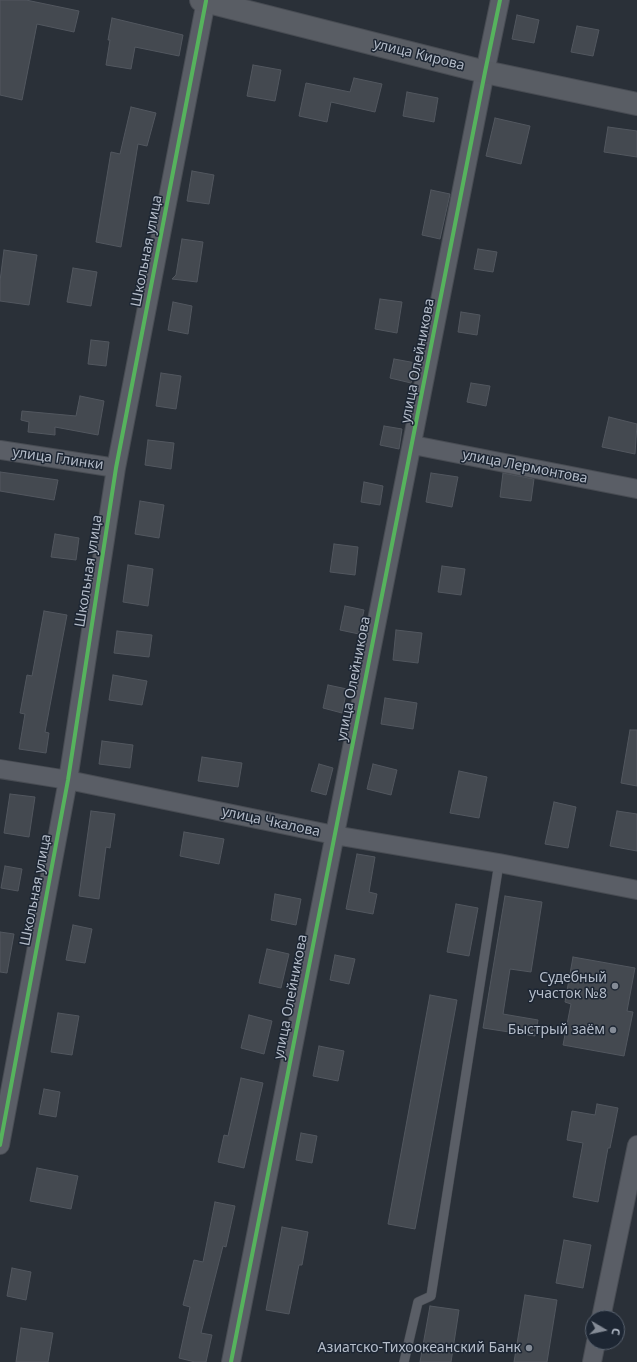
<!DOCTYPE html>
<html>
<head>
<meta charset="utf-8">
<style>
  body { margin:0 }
  #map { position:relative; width:637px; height:1362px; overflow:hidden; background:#2a3038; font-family:"Noto Sans",sans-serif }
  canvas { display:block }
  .north { position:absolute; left:585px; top:1310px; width:40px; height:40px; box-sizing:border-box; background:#1d2633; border:1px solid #59626f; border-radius:50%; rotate:99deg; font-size:11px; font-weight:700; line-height:16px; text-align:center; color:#b4bcc9 }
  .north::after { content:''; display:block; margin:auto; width:14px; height:18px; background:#848b96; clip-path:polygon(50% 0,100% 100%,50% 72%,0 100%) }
</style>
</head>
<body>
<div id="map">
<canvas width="637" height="1362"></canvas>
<div class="north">С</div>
</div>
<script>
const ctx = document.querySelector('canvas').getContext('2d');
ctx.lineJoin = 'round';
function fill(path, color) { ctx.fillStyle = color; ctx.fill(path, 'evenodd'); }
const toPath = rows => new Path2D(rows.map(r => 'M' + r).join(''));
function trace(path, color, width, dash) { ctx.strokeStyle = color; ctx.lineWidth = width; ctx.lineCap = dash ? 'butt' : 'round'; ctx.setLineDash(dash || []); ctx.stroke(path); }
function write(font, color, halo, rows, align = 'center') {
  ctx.font = font + ' "Noto Sans",sans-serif'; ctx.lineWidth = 3; ctx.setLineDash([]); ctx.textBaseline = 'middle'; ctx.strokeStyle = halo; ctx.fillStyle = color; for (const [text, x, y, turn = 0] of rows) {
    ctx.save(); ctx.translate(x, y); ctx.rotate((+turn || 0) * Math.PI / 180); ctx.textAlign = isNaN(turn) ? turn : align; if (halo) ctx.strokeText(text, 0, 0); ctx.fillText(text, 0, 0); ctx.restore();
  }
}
const building = toPath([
  [0,0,26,0,79,11,74,32,37,24,22,100,0,95,0,0],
  [517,15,539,20,534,43,512,39,517,15],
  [112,18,183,35,179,56,135,47,131,69,106,65,110,40,108,40,112,18],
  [577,26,599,30,593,56,571,52,577,26],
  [253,65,281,70,275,101,247,96,253,65],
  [354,78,382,84,375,112,331,102,327,122,299,116,306,83,350,92,354,78],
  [407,92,438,98,434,122,403,116,407,92],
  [131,107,156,113,147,146,138,144,121,247,96,242,111,152,120,154,131,107],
  [495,118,530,126,521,164,486,156,495,118],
  [608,127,637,131,637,157,604,152,608,127],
  [192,171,214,175,209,204,187,201,192,171],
  [431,190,450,194,440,239,422,235,431,190],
  [182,239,203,242,197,282,172,279,176,275,182,239],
  [478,249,497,252,493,272,474,269,478,249],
  [4,250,37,255,29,305,0,301,0,281,4,250],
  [73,268,97,272,91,306,67,302,73,268],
  [380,299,402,302,397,333,375,329,380,299],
  [173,302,192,306,188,334,168,330,173,302],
  [461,312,480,315,477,335,458,332,461,312],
  [91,340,109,342,106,366,88,364,91,340],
  [394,359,416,363,411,383,390,378,394,359],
  [161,373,181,376,176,409,156,406,161,373],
  [471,383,490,386,486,406,467,402,471,383],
  [80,396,104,401,98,435,55,427,55,435,28,432,29,422,21,420,22,411,76,416,80,396],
  [609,417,637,424,635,454,602,447,609,417],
  [384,426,402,429,399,449,380,445,384,426],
  [148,440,174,443,171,469,145,465,148,440],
  [0,472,58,480,54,500,0,491,0,472],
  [431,473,458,477,452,507,426,502,431,473],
  [503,473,534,479,531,501,500,497,503,473],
  [364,482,383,486,380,505,361,502,364,482],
  [140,501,164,505,159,538,135,534,140,501],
  [55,534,79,538,76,560,51,557,55,534],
  [334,544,358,547,355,575,330,572,334,544],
  [128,565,153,569,148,606,123,602,128,565],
  [442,566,465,569,461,595,438,592,442,566],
  [345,606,364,610,359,634,340,630,345,606],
  [44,611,67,615,45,732,49,733,46,753,19,749,25,714,20,713,27,675,32,676,44,611],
  [396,630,422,633,418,663,393,660,396,630],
  [117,631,152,635,149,657,114,653,117,631],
  [113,675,147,681,142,705,109,700,113,675],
  [328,685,347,689,342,713,323,708,328,685],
  [385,698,417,703,413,729,381,724,385,698],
  [630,730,637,730,637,786,621,783,630,730],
  [102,741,133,745,130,768,99,764,102,741],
  [202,757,242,763,238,787,198,781,202,757],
  [319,764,333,768,326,795,311,791,319,764],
  [373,764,397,770,391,795,367,789,373,764],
  [459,771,487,777,479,818,450,813,459,771],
  [10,794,35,797,29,837,4,833,10,794],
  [554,802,576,807,568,848,545,844,554,802],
  [91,811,115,814,110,848,106,847,99,899,79,896,91,811],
  [617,811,637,814,637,851,610,846,617,811],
  [184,832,224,839,219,864,180,856,184,832],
  [357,854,375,857,369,892,377,894,373,914,346,909,357,854],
  [5,866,22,869,18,891,1,888,5,866],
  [275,894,301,899,296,925,271,920,275,894],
  [505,896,542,902,531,972,510,969,503,1014,538,1020,535,1036,483,1028,505,896],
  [456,904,478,908,469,956,447,952,456,904],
  [73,925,92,929,85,963,66,960,73,925],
  [0,932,14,934,7,973,0,972,0,932],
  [267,949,289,954,281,988,259,983,267,949],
  [335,955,355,959,349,984,330,980,335,955],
  [573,957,635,968,627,1011,633,1012,624,1056,563,1045,571,1004,565,1002,573,957],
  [430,995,457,1000,415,1229,388,1224,430,995],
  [58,1013,79,1016,72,1055,51,1052,58,1013],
  [249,1015,272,1021,264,1054,241,1048,249,1015],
  [319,1046,344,1051,338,1081,313,1076,319,1046],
  [241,1078,263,1083,244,1168,218,1162,224,1135,228,1136,241,1078],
  [44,1089,60,1092,56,1117,39,1114,44,1089],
  [597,1104,618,1108,610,1148,608,1148,598,1202,573,1197,583,1143,567,1140,572,1111,595,1115,597,1104],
  [301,1133,317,1136,312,1163,296,1160,301,1133],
  [37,1168,78,1176,71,1209,30,1201,37,1168],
  [215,1202,235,1206,226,1247,223,1246,201,1333,212,1335,206,1362,195,1362,179,1358,190,1307,183,1305,194,1260,203,1262,215,1202],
  [282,1227,308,1232,302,1265,299,1265,289,1314,266,1310,282,1227],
  [564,1240,591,1245,583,1288,556,1283,564,1240],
  [12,1268,31,1272,26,1300,7,1296,12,1268],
  [525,1295,557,1300,547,1362,514,1362,525,1295],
  [430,1306,459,1310,451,1362,420,1362,430,1306],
  [21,1328,53,1333,48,1362,16,1362,21,1328]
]);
fill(building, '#444950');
trace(building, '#52575f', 1);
const lane = toPath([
  [404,1362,418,1302,431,1296,499,863]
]);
const street = toPath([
  [413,445,637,489],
  [0,450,116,468],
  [0,769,68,780,334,835,499,863,637,890],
  [0,1145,68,780,116,468,206,1],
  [601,1318,637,1145],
  [231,1362,485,72,500,0],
  [592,1362,596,1342]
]);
const secondary = toPath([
  [201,0,485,72,637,104]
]);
trace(lane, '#484c53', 10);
trace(street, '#484c53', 20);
trace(secondary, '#484c53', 24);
trace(lane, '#5a5e66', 9);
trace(street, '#5a5e66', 18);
trace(secondary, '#595d64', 22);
trace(toPath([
  [0,1145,68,780,116,468,206,1],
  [231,1362,485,72,500,0]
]), '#56b35d', 4);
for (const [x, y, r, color] of [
  [615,986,4,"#848b96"],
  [613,1030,4,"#848b96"],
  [529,1348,4,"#848b96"]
]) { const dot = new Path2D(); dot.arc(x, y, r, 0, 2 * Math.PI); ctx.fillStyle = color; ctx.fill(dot); trace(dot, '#1d2633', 1.5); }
write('14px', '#b4bcc9', '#1d2633', [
  ["улица Кирова",419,55,14],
  ["Школьная улица",147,251,-79],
  ["улица Олейникова",418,361,-79],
  ["улица Глинки",58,459,8],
  ["улица Лермонтова",525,467,11],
  ["Школьная улица",89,571,-81],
  ["улица Олейникова",354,679,-79],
  ["улица Чкалова",271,822,12],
  ["Школьная улица",36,890,-79],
  ["улица Олейникова",291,997,-79]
]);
write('14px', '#b4bcc9', '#1d2633', [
  ["Судебный",607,978],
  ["участок №8",607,994],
  ["Быстрый заём",605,1030],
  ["Азиатско-Тихоокеанский Банк",521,1348]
], 'right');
</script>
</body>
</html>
